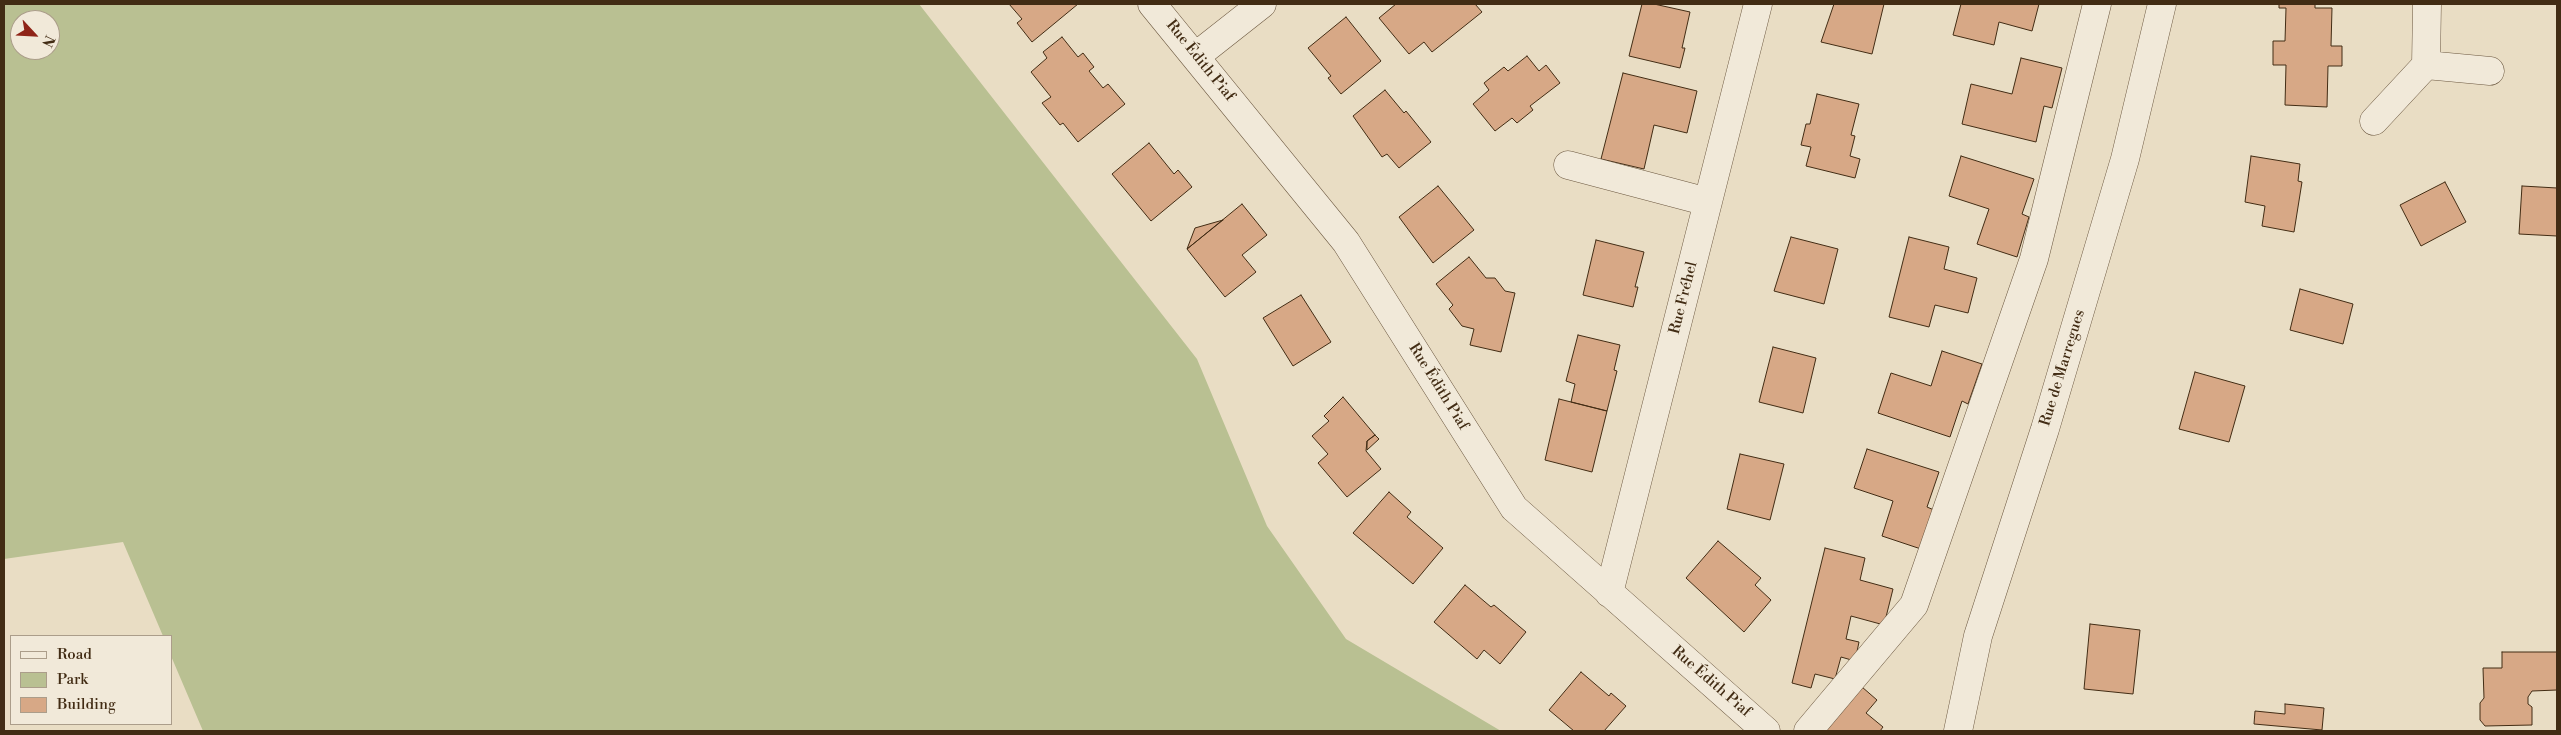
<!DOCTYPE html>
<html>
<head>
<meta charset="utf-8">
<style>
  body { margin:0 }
  #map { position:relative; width:2561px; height:735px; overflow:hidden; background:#e9ddc4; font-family:"Libre Bodoni",serif }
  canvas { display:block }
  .frame { position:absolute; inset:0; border:5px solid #422c14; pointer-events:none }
  .legend { position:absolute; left:10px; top:635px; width:162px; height:90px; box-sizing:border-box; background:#f1e9d9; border:1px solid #ab9d8a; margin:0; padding:6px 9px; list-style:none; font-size:15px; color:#422c14 }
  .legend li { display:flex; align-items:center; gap:10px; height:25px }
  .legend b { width:25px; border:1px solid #ab9d8a }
  .north { position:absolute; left:10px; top:10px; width:50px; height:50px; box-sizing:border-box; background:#f1e9d9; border:1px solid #ab9d8a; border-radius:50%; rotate:115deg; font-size:14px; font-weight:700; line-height:20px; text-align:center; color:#422c14 }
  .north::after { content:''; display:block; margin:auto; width:18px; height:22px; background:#8f2418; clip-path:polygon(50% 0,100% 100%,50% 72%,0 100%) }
</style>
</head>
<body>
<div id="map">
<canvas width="2561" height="735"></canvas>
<div class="frame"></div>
<ul class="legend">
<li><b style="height:6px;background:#f1e9d9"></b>Road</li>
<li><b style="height:14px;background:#b9c092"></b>Park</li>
<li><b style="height:14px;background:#d7a886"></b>Building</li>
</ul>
<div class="north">N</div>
</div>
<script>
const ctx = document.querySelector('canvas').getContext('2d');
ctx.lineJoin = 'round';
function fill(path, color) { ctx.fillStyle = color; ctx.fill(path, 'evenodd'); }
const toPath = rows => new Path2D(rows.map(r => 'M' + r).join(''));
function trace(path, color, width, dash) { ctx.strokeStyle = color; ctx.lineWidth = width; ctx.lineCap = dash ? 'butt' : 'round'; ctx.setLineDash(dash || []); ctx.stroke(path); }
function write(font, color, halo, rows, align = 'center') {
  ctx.font = font + ' "Libre Bodoni",serif'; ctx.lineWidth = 4; ctx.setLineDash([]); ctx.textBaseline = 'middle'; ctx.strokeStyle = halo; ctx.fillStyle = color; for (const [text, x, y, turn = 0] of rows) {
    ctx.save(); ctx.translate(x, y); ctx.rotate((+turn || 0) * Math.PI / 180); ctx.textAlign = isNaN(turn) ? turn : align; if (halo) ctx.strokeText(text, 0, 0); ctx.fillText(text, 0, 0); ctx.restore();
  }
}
fill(toPath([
  [4,4,919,4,1197,359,1267,526,1346,639,1501,731,203,731,171,656,171,636,163,636,123,542,4,559],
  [20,20,50,20,50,50,20,50]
]), '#b9c092');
const building = toPath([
  [1009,4,1078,4,1032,42,1017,23,1022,19,1009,4],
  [1396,4,1475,4,1482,12,1432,52,1424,42,1409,54,1379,18,1396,4],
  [1642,4,1654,4,1690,12,1682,48,1685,48,1680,68,1629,56,1642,4],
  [1834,4,1884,4,1872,54,1821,42,1834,4],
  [1961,4,2039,4,2032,31,1999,22,1994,45,1953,35,1961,4],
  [2279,4,2315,4,2315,8,2332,8,2331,46,2342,46,2342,66,2328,66,2327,107,2285,105,2286,65,2273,65,2273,41,2285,41,2286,8,2279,8,2279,4],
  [1346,17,1381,61,1341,94,1328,78,1331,76,1308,48,1346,17],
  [1062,37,1078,57,1083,53,1094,67,1089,71,1103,88,1108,84,1125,104,1078,142,1063,123,1060,125,1042,103,1051,97,1031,72,1047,58,1043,52,1062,37],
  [1527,56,1539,71,1546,65,1560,83,1530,106,1533,110,1517,123,1512,118,1495,131,1473,104,1489,90,1484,83,1504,67,1508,71,1527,56],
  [2021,58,2062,68,2052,108,2044,106,2036,142,1962,124,1971,84,2012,94,2021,58],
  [1623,73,1697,91,1687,133,1654,125,1644,169,1601,159,1623,73],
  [1385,90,1404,113,1406,111,1431,142,1399,168,1387,154,1382,157,1353,116,1385,90],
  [1817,94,1859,104,1851,135,1855,136,1850,156,1860,159,1855,178,1806,166,1811,147,1801,145,1806,124,1810,124,1817,94],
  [1149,143,1174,174,1178,170,1192,187,1151,221,1112,174,1149,143],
  [1961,156,2034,179,2022,214,2029,217,2017,257,1977,244,1989,209,1949,196,1961,156],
  [2251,156,2300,164,2298,181,2302,182,2294,232,2262,226,2265,206,2245,202,2251,156],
  [2445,182,2466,222,2421,246,2400,205,2445,182],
  [1438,186,1474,230,1433,263,1399,217,1438,186],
  [2522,186,2557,188,2557,236,2519,234,2522,186],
  [1242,204,1267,235,1242,255,1256,272,1225,297,1187,249,1242,204],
  [1223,220,1187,249,1195,228,1223,220],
  [1791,237,1838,249,1824,304,1774,291,1791,237],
  [1909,237,1949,247,1944,269,1977,278,1968,313,1935,305,1929,327,1889,317,1909,237],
  [1596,240,1644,252,1635,287,1638,287,1633,307,1583,295,1596,240],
  [1469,257,1486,278,1495,278,1505,291,1515,293,1501,352,1470,345,1474,329,1462,326,1449,309,1453,305,1436,284,1469,257],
  [2300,289,2353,304,2343,344,2290,330,2300,289],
  [1301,295,1331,342,1293,366,1263,318,1301,295],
  [1578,335,1620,345,1614,370,1617,371,1607,411,1571,402,1575,384,1566,381,1578,335],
  [1773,347,1816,358,1803,413,1759,402,1773,347],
  [1942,351,1982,364,1968,404,1962,401,1950,437,1878,413,1891,373,1931,386,1942,351],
  [2195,372,2245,386,2229,442,2179,429,2195,372],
  [1343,397,1375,435,1367,441,1366,451,1381,469,1347,497,1318,463,1328,454,1312,436,1329,421,1324,416,1343,397],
  [1559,399,1607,411,1592,472,1545,460,1559,399],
  [1375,435,1379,439,1367,450,1367,441,1375,435],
  [1867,449,1939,472,1927,507,1934,510,1921,549,1882,536,1893,501,1854,488,1867,449],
  [1740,454,1784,464,1770,520,1727,509,1740,454],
  [1389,492,1411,512,1407,517,1443,548,1413,584,1353,533,1389,492],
  [1718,541,1761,578,1755,585,1771,600,1744,632,1686,578,1718,541],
  [1825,548,1865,558,1860,580,1893,589,1884,625,1851,616,1846,639,1859,642,1855,661,1841,657,1835,679,1815,674,1811,688,1792,683,1825,548],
  [1465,585,1491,607,1494,605,1526,632,1500,664,1484,650,1477,659,1434,622,1465,585],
  [2090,624,2140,630,2133,694,2084,689,2090,624],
  [2502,652,2557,652,2557,690,2532,691,2528,697,2528,704,2532,707,2532,725,2485,726,2480,720,2480,703,2484,698,2483,668,2502,668,2502,652],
  [1581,672,1609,696,1611,693,1626,706,1604,731,1574,731,1549,710,1581,672],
  [1862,687,1877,700,1866,713,1883,727,1880,731,1826,731,1862,687],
  [2285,704,2324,708,2322,730,2254,724,2255,711,2285,714,2285,704]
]);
fill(building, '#d7a886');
trace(building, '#422c14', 1);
const minor = toPath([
  [1152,4,1346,242,1514,508,1766,731],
  [1196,56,1262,4],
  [2426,65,2490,71],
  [2374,121,2426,65,2427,4],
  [1568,165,1708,202],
  [1609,593,1758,4],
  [1808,731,1914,605,2034,259,2097,4],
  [1958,731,1978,636,2045,429,2125,159,2162,4]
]);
trace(minor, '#6c5840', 29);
trace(minor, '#f1e9d9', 28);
write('15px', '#422c14', '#f1e9d9', [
  ["Rue Édith Piaf",1200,61,51],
  ["Rue Fréhel",1684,298,-76],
  ["Rue de Marregues",2063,368,-73],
  ["Rue Édith Piaf",1438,387,58],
  ["Rue Édith Piaf",1711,682,41]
]);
</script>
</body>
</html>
